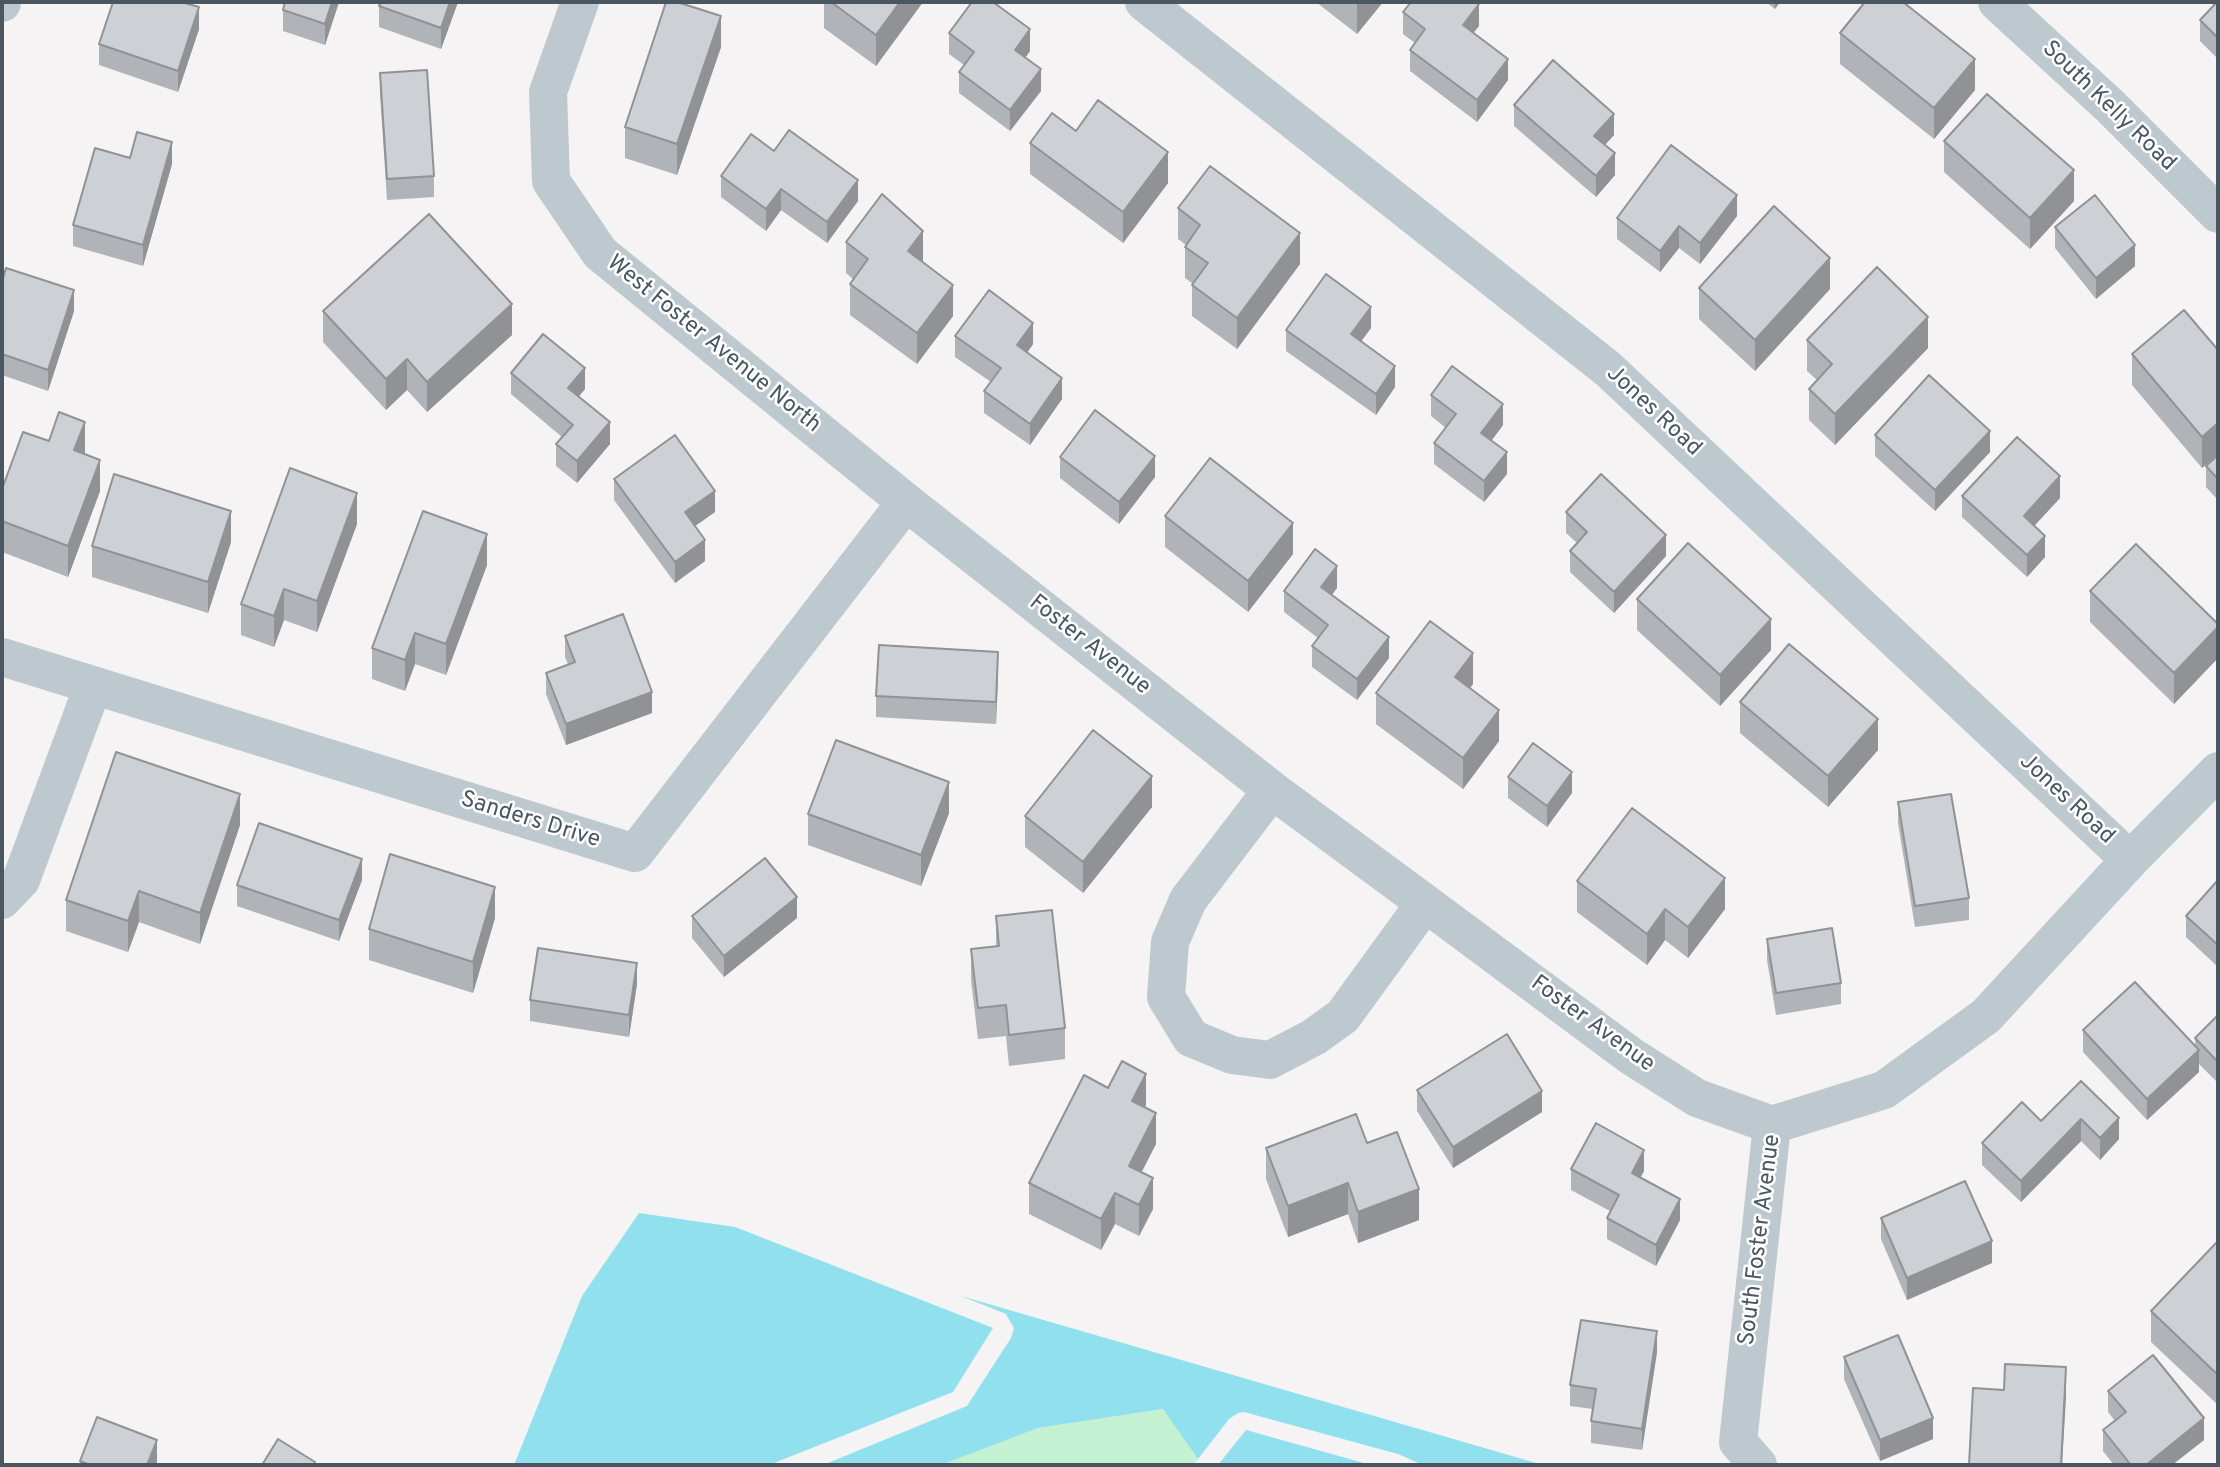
<!DOCTYPE html>
<html>
<head>
<meta charset="utf-8">
<style>
  body { margin:0 }
  #map { position:relative; width:2220px; height:1467px; overflow:hidden; background:#f5f3f3; font-family:Overpass,sans-serif }
  canvas { display:block }
  .frame { position:absolute; inset:0; border:4px solid #4a5760; pointer-events:none }
</style>
</head>
<body>
<div id="map">
<canvas width="2220" height="1467"></canvas>
<div class="frame"></div>
</div>
<script>
const ctx = document.querySelector('canvas').getContext('2d');
ctx.lineJoin = 'round';
function fill(path, color) { ctx.fillStyle = color; ctx.fill(path, 'evenodd'); }
const toPath = rows => new Path2D(rows.map(r => 'M' + r).join(''));
function trace(path, color, width, dash) { ctx.strokeStyle = color; ctx.lineWidth = width; ctx.lineCap = dash ? 'butt' : 'round'; ctx.setLineDash(dash || []); ctx.stroke(path); }
function write(font, color, halo, rows, align = 'center') {
  ctx.font = font + ' Overpass,sans-serif'; ctx.lineWidth = 5; ctx.setLineDash([]); ctx.textBaseline = 'middle'; ctx.strokeStyle = halo; ctx.fillStyle = color; for (const [text, x, y, turn = 0] of rows) {
    ctx.save(); ctx.translate(x, y); ctx.rotate((+turn || 0) * Math.PI / 180); ctx.textAlign = isNaN(turn) ? turn : align; if (halo) ctx.strokeText(text, 0, 0); ctx.fillText(text, 0, 0); ctx.restore();
  }
}
fill(toPath([
  [1164,1409,1198,1459,1193,1465,941,1465,1038,1428]
]), '#c3f1d1');
fill(toPath([
  [639,1213,735,1227,993,1328,953,1392,769,1465,514,1465,582,1296],
  [961,1296,1543,1465,1423,1465,1398,1454,1244,1412,1238,1413,1229,1419,1198,1459,1163,1409,1038,1428,941,1465,823,1465,967,1406,1011,1338,1014,1328,1006,1314],
  [1246,1430,1371,1465,1218,1465]
]), '#90e0ed');
trace(toPath([
  [580,2,548,92,551,181,600,253,906,502,1272,790,1425,903,1631,1056,1697,1098,1772,1125],
  [1144,2,1608,369,2130,860],
  [1997,2,2110,106,2218,214],
  [2,3,2,2],
  [2,657,635,853,906,502],
  [1272,790,1188,900,1170,942,1166,997,1191,1038,1232,1055,1270,1060,1314,1037,1343,1016,1425,903],
  [2,900,21,880,93,686],
  [1758,1465,1738,1442,1772,1125,1884,1090,1986,1016,2130,860,2218,771]
]), '#bec8cf', 38);
fill(toPath([
  [285,2,339,2,325,45,283,31,283,10],
  [458,2,441,49,379,27,379,6],
  [824,2,923,2,876,66,824,28],
  [1316,2,1383,2,1357,34],
  [1766,2,1780,2,1775,9],
  [2218,2,2218,59,2200,41,2200,20],
  [1403,12,1479,26,1473,33,1508,80,1477,122,1410,71,1410,50,1415,43,1403,34],
  [199,29,178,92,99,65,99,44],
  [949,33,1030,51,1025,58,1041,91,1010,131,959,93,959,72,964,65,949,54],
  [1840,33,1975,90,1934,139,1840,64],
  [721,47,677,175,625,158,625,127],
  [380,73,434,176,434,197,387,200,380,94],
  [1514,105,1614,135,1605,145,1615,175,1596,197,1514,126],
  [1076,131,1168,183,1123,243,1030,174,1030,143],
  [1944,141,2074,201,2030,249,1944,172],
  [774,151,858,201,827,243,781,210,766,231,721,197,721,176],
  [130,158,172,164,143,266,73,246,73,225],
  [1178,208,1300,264,1237,349,1192,316,1192,285,1193,284,1185,278,1185,247,1186,245,1178,239],
  [1737,216,1700,264,1679,248,1660,272,1617,239,1617,218],
  [2055,227,2135,266,2096,299,2055,248],
  [846,242,923,263,953,316,917,364,850,315,850,284,853,279,846,273],
  [2,282,74,311,48,391,2,375],
  [1699,288,1830,289,1755,371,1699,319],
  [323,311,512,335,427,412,407,390,386,410,323,342],
  [1371,328,1361,341,1395,387,1376,415,1286,351,1286,330],
  [955,336,1033,344,1027,353,1062,399,1030,445,984,413,984,391,991,382,955,357],
  [1807,340,1928,348,1835,445,1809,420,1809,389,1817,380,1807,371],
  [2218,350,2218,454,2202,468,2132,385,2132,354],
  [511,373,585,389,579,396,610,444,577,483,556,466,556,444,562,437,511,394],
  [1431,395,1503,425,1491,441,1507,474,1484,502,1434,464,1434,443,1446,428,1431,416],
  [1875,435,1990,452,1935,511,1875,456],
  [85,453,84,454,100,491,68,577,2,552,2,489],
  [2218,455,2218,500,2206,487,2206,466],
  [1060,457,1155,477,1119,524,1060,478],
  [614,479,715,512,695,526,705,561,675,583,614,500],
  [1962,496,2060,498,2034,526,2045,557,2027,577,1962,517],
  [1566,512,1666,556,1614,613,1570,572,1570,551,1577,543,1566,533],
  [1165,516,1293,554,1248,612,1165,547],
  [357,524,317,632,284,620,274,647,241,635,241,604],
  [231,542,208,613,92,577,92,546],
  [487,565,446,675,415,664,405,691,372,679,372,648],
  [1337,588,1332,595,1389,658,1357,700,1312,667,1312,646,1318,638,1284,612,1284,591],
  [2090,591,2218,624,2218,658,2174,704,2090,622],
  [1637,599,1771,650,1720,706,1637,630],
  [565,636,652,713,566,745,546,694,546,673,568,664,565,657],
  [998,673,996,724,876,717,876,696],
  [1473,684,1470,688,1499,741,1463,789,1376,724,1376,693],
  [1740,702,1878,750,1828,807,1740,733],
  [1508,777,1572,793,1547,827,1508,798],
  [1898,802,1969,898,1969,920,1915,927,1898,823],
  [1152,807,1083,893,1025,847,1025,816],
  [949,813,921,886,808,845,808,814],
  [240,825,200,944,139,922,128,952,66,931,66,900],
  [362,880,339,941,237,906,237,885],
  [2218,880,2218,967,2186,937,2186,916],
  [1577,881,1725,909,1688,958,1665,940,1647,965,1577,912],
  [692,916,797,918,724,977,692,938],
  [996,916,1065,1028,1065,1059,1009,1066,1006,1036,978,1039,971,980,971,949,996,946],
  [495,918,473,993,369,960,369,929],
  [1767,939,1841,983,1841,1004,1776,1015,1767,960],
  [637,984,629,1037,530,1021,530,1000],
  [2218,1015,2218,1083,2199,1064,2199,1072,2147,1120,2083,1052,2083,1030,2195,1046,2195,1038],
  [2081,1081,2119,1139,2100,1160,2081,1141,2021,1202,1982,1165,1982,1143,2041,1121],
  [1108,1088,1146,1105,1145,1107,1156,1144,1141,1172,1153,1209,1139,1236,1115,1224,1101,1250,1029,1214,1029,1183],
  [1417,1090,1542,1112,1453,1168,1417,1111],
  [1367,1143,1419,1220,1358,1243,1348,1214,1288,1237,1266,1179,1266,1148],
  [1571,1169,1644,1171,1640,1178,1680,1220,1656,1266,1607,1239,1607,1218,1610,1211,1571,1190],
  [1881,1218,1992,1263,1907,1300,1881,1239],
  [2218,1241,2218,1405,2151,1342,2151,1311],
  [1657,1352,1642,1450,1591,1443,1591,1421,1593,1409,1570,1406,1570,1385],
  [1844,1357,1933,1439,1880,1461,1844,1379],
  [2108,1391,2204,1440,2172,1465,2114,1465,2103,1451,2103,1430,2115,1421,2108,1412],
  [80,1461,157,1462,156,1465,80,1465]
]), '#b0b3b7');
fill(toPath([
  [332,2,339,2,325,45,325,24],
  [450,2,458,2,441,49,441,28],
  [900,2,923,2,876,66,876,35],
  [1358,2,1383,2,1357,34,1357,3],
  [1775,2,1780,2,1775,9],
  [1479,4,1479,26,1463,46,1463,25],
  [199,7,199,29,178,92,178,71],
  [721,16,721,47,677,175,677,144],
  [1030,29,1030,51,1015,72,1015,50],
  [1508,59,1508,80,1477,122,1477,100],
  [1975,59,1975,90,1934,139,1934,108],
  [1041,69,1041,91,1010,131,1010,110],
  [1614,114,1614,135,1594,157,1594,136],
  [172,142,172,164,143,266,143,245],
  [1168,152,1168,183,1123,243,1123,212],
  [1615,153,1615,175,1596,197,1596,176],
  [2074,170,2074,201,2030,249,2030,218],
  [858,180,858,201,827,243,827,222],
  [781,189,781,210,766,231,766,209],
  [1737,195,1737,216,1700,264,1700,243],
  [1679,226,1679,248,1660,272,1660,251],
  [923,231,923,262,908,251],
  [1300,233,1300,264,1237,349,1237,318],
  [2135,245,2135,266,2096,299,2096,278],
  [1830,258,1830,289,1755,371,1755,340],
  [953,285,953,316,917,364,917,333],
  [74,290,74,311,48,391,48,370],
  [512,304,512,335,427,412,427,382],
  [1371,307,1371,328,1351,355,1351,334],
  [1928,317,1928,348,1835,445,1835,414],
  [1033,323,1033,344,1017,367,1017,345],
  [407,359,407,390,386,410,386,379],
  [1395,366,1395,387,1376,415,1376,394],
  [585,368,585,389,568,409,568,388],
  [1062,378,1062,399,1030,445,1030,424],
  [1503,404,1503,425,1481,455,1481,433],
  [85,422,85,453,74,481,74,450],
  [610,422,610,444,577,483,577,461],
  [2218,423,2218,454,2202,468,2202,437],
  [1990,431,1990,452,1935,511,1935,490],
  [1507,452,1507,474,1484,502,1484,481],
  [1155,456,1155,477,1119,524,1119,502],
  [100,460,100,491,68,577,68,546],
  [2060,476,2060,498,2024,537,2024,516],
  [715,491,715,512,685,533,685,512],
  [357,493,357,524,317,632,317,601],
  [231,511,231,542,208,613,208,582],
  [1293,523,1293,554,1248,612,1248,581],
  [487,534,487,565,446,675,446,644],
  [1666,535,1666,556,1614,613,1614,592],
  [2045,536,2045,557,2027,577,2027,555],
  [705,540,705,561,675,583,675,562],
  [1337,566,1337,588,1321,608,1321,587],
  [284,589,284,620,274,647,274,616],
  [1771,619,1771,650,1720,706,1720,675],
  [2218,627,2218,658,2174,704,2174,673],
  [415,633,415,664,405,691,405,660],
  [1389,637,1389,658,1357,700,1357,679],
  [998,652,998,673,996,724,996,702],
  [1473,653,1473,684,1455,708,1455,677],
  [652,692,652,713,566,745,566,724],
  [1499,710,1499,741,1463,789,1463,758],
  [1878,719,1878,750,1828,807,1828,776],
  [1572,772,1572,793,1547,827,1547,806],
  [1152,776,1152,807,1083,893,1083,862],
  [949,782,949,813,921,886,921,855],
  [240,794,240,825,200,944,200,913],
  [362,859,362,880,339,941,339,920],
  [1725,878,1725,909,1688,958,1688,927],
  [495,887,495,918,473,993,473,962],
  [139,891,139,922,128,952,128,921],
  [797,897,797,918,724,977,724,956],
  [1665,909,1665,940,1647,965,1647,934],
  [637,963,637,984,629,1037,629,1015],
  [2199,1050,2199,1072,2147,1120,2147,1099],
  [1146,1074,1146,1105,1132,1132,1132,1101],
  [1542,1091,1542,1112,1453,1168,1453,1147],
  [1156,1113,1156,1144,1129,1197,1129,1166],
  [2119,1118,2119,1139,2100,1160,2100,1138],
  [2081,1119,2081,1141,2021,1202,2021,1181],
  [1644,1150,1644,1171,1632,1194,1632,1173],
  [1153,1178,1153,1209,1139,1236,1139,1205],
  [1348,1183,1348,1214,1288,1237,1288,1206],
  [1419,1189,1419,1220,1358,1243,1358,1212],
  [1115,1193,1115,1224,1101,1250,1101,1219],
  [1680,1199,1680,1220,1656,1266,1656,1245],
  [1992,1241,1992,1263,1907,1300,1907,1278],
  [1657,1331,1657,1352,1642,1450,1642,1429],
  [2066,1367,2066,1398,2062,1465,2061,1465],
  [1933,1418,1933,1439,1880,1461,1880,1440],
  [2204,1418,2204,1440,2172,1465,2146,1465],
  [157,1440,157,1462,156,1465,147,1465]
]), '#909295');
const building = toPath([
  [113,2,181,2,199,7,178,71,99,44,113,2],
  [285,2,332,2,325,24,283,10,285,2],
  [381,2,450,2,441,28,379,6,381,2],
  [666,2,677,2,721,16,677,144,625,127,666,2],
  [831,2,900,2,876,35,831,2],
  [972,2,993,2,1030,29,1015,50,1041,69,1010,110,959,72,974,52,949,33,972,2],
  [1411,2,1475,2,1479,4,1463,25,1508,59,1477,100,1410,50,1425,29,1403,12,1411,2],
  [1865,2,1903,2,1975,59,1934,108,1840,33,1865,2],
  [2217,2,2218,2,2218,38,2200,20,2217,2],
  [1553,60,1614,114,1594,136,1615,153,1596,176,1514,105,1553,60],
  [427,70,434,176,387,179,380,73,427,70],
  [1987,94,2074,170,2030,218,1944,141,1987,94],
  [1098,100,1168,152,1123,212,1030,143,1052,113,1076,131,1098,100],
  [789,130,858,180,827,222,781,189,766,209,721,176,751,134,774,151,789,130],
  [137,132,172,142,143,245,73,225,95,148,130,158,137,132],
  [1671,145,1737,195,1700,243,1679,226,1660,251,1617,218,1671,145],
  [1210,166,1300,233,1237,318,1192,285,1208,263,1185,247,1200,225,1178,208,1210,166],
  [882,194,923,231,908,251,953,285,917,333,850,284,868,259,846,242,882,194],
  [2095,195,2135,245,2096,278,2055,227,2095,195],
  [1774,206,1830,258,1755,340,1699,288,1774,206],
  [429,214,512,304,427,382,407,359,386,379,323,311,429,214],
  [1877,267,1928,317,1835,414,1809,389,1832,364,1807,340,1877,267],
  [6,268,74,290,48,370,2,354,2,282,6,268],
  [1326,274,1371,307,1351,334,1395,366,1376,394,1286,330,1326,274],
  [989,290,1033,323,1017,345,1062,378,1030,424,984,391,1001,368,955,336,989,290],
  [2184,310,2218,350,2218,423,2202,437,2132,354,2184,310],
  [543,334,585,368,568,388,610,422,577,461,556,444,573,425,511,373,543,334],
  [1452,366,1503,404,1481,433,1507,452,1484,481,1434,443,1456,414,1431,395,1452,366],
  [1929,375,1990,431,1935,490,1875,435,1929,375],
  [1095,410,1155,456,1119,502,1060,457,1095,410],
  [59,412,85,422,74,450,100,460,68,546,2,521,2,489,23,432,49,441,59,412],
  [675,435,715,491,685,512,705,540,675,562,614,479,675,435],
  [2017,437,2060,476,2024,516,2045,536,2027,555,1962,496,2017,437],
  [2218,455,2218,479,2206,466,2218,455],
  [1210,458,1293,523,1248,581,1165,516,1210,458],
  [290,468,357,493,317,601,284,589,274,616,241,604,290,468],
  [114,474,231,511,208,582,92,546,114,474],
  [1601,474,1666,535,1614,592,1570,551,1587,532,1566,512,1601,474],
  [423,511,487,534,446,644,415,633,405,660,372,648,423,511],
  [1688,543,1771,619,1720,675,1637,599,1688,543],
  [2136,544,2218,624,2218,627,2174,673,2090,591,2136,544],
  [1315,549,1337,566,1321,587,1389,637,1357,679,1312,646,1328,625,1284,591,1315,549],
  [623,614,652,692,566,724,546,673,575,662,565,636,623,614],
  [1430,621,1473,653,1455,677,1499,710,1463,758,1376,693,1430,621],
  [1789,644,1878,719,1828,776,1740,702,1789,644],
  [879,645,998,652,996,702,876,696,879,645],
  [1093,730,1152,776,1083,862,1025,816,1093,730],
  [836,740,949,782,921,855,808,814,836,740],
  [1533,743,1572,772,1547,806,1508,777,1533,743],
  [116,752,240,794,200,913,139,891,128,921,66,900,116,752],
  [1951,794,1969,898,1915,906,1898,802,1951,794],
  [1632,808,1725,878,1688,927,1665,909,1647,934,1577,881,1632,808],
  [259,823,362,859,339,920,237,885,259,823],
  [390,854,495,887,473,962,369,929,390,854],
  [765,858,797,897,724,956,692,916,765,858],
  [2218,880,2218,945,2186,916,2218,880],
  [1052,910,1065,1028,1009,1035,1006,1005,978,1008,971,949,999,946,996,916,1052,910],
  [1832,928,1841,983,1776,993,1767,939,1832,928],
  [538,948,637,963,629,1015,530,1000,538,948],
  [2135,982,2199,1050,2147,1099,2083,1030,2135,982],
  [2218,1015,2218,1062,2195,1038,2218,1015],
  [1507,1034,1542,1091,1453,1147,1417,1090,1507,1034],
  [1122,1061,1146,1074,1132,1101,1156,1113,1129,1166,1153,1178,1139,1205,1115,1193,1101,1219,1029,1183,1084,1075,1108,1088,1122,1061],
  [2081,1081,2119,1118,2100,1138,2081,1119,2021,1181,1982,1143,2022,1102,2041,1121,2081,1081],
  [1356,1114,1367,1143,1397,1132,1419,1189,1358,1212,1348,1183,1288,1206,1266,1148,1356,1114],
  [1596,1123,1644,1150,1632,1173,1680,1199,1656,1245,1607,1218,1619,1195,1571,1169,1596,1123],
  [1965,1181,1992,1241,1907,1278,1881,1218,1965,1181],
  [2218,1241,2218,1375,2151,1311,2218,1241],
  [1581,1320,1657,1331,1642,1429,1591,1421,1596,1389,1570,1385,1581,1320],
  [1898,1335,1933,1418,1880,1440,1844,1357,1898,1335],
  [2153,1355,2204,1418,2146,1465,2131,1465,2103,1430,2126,1412,2108,1391,2153,1355],
  [2005,1364,2066,1367,2061,1465,1969,1465,1973,1388,2004,1390,2005,1364],
  [97,1417,157,1440,147,1465,90,1465,80,1461,97,1417],
  [278,1439,315,1462,313,1465,262,1465,278,1439]
]);
fill(building, '#cdd0d5');
trace(building, '#909295', 2);
write('23px', '#4a5760', '#fff', [
  ["South Kelly Road",2108,107,44],
  ["West Foster Avenue North",713,345,39],
  ["Jones Road",1653,412,43],
  ["Foster Avenue",1089,646,38],
  ["Jones Road",2066,800,43],
  ["Sanders Drive",530,821,17],
  ["Foster Avenue",1592,1025,36],
  ["South Foster Avenue",1761,1240,-83]
]);
</script>
</body>
</html>
